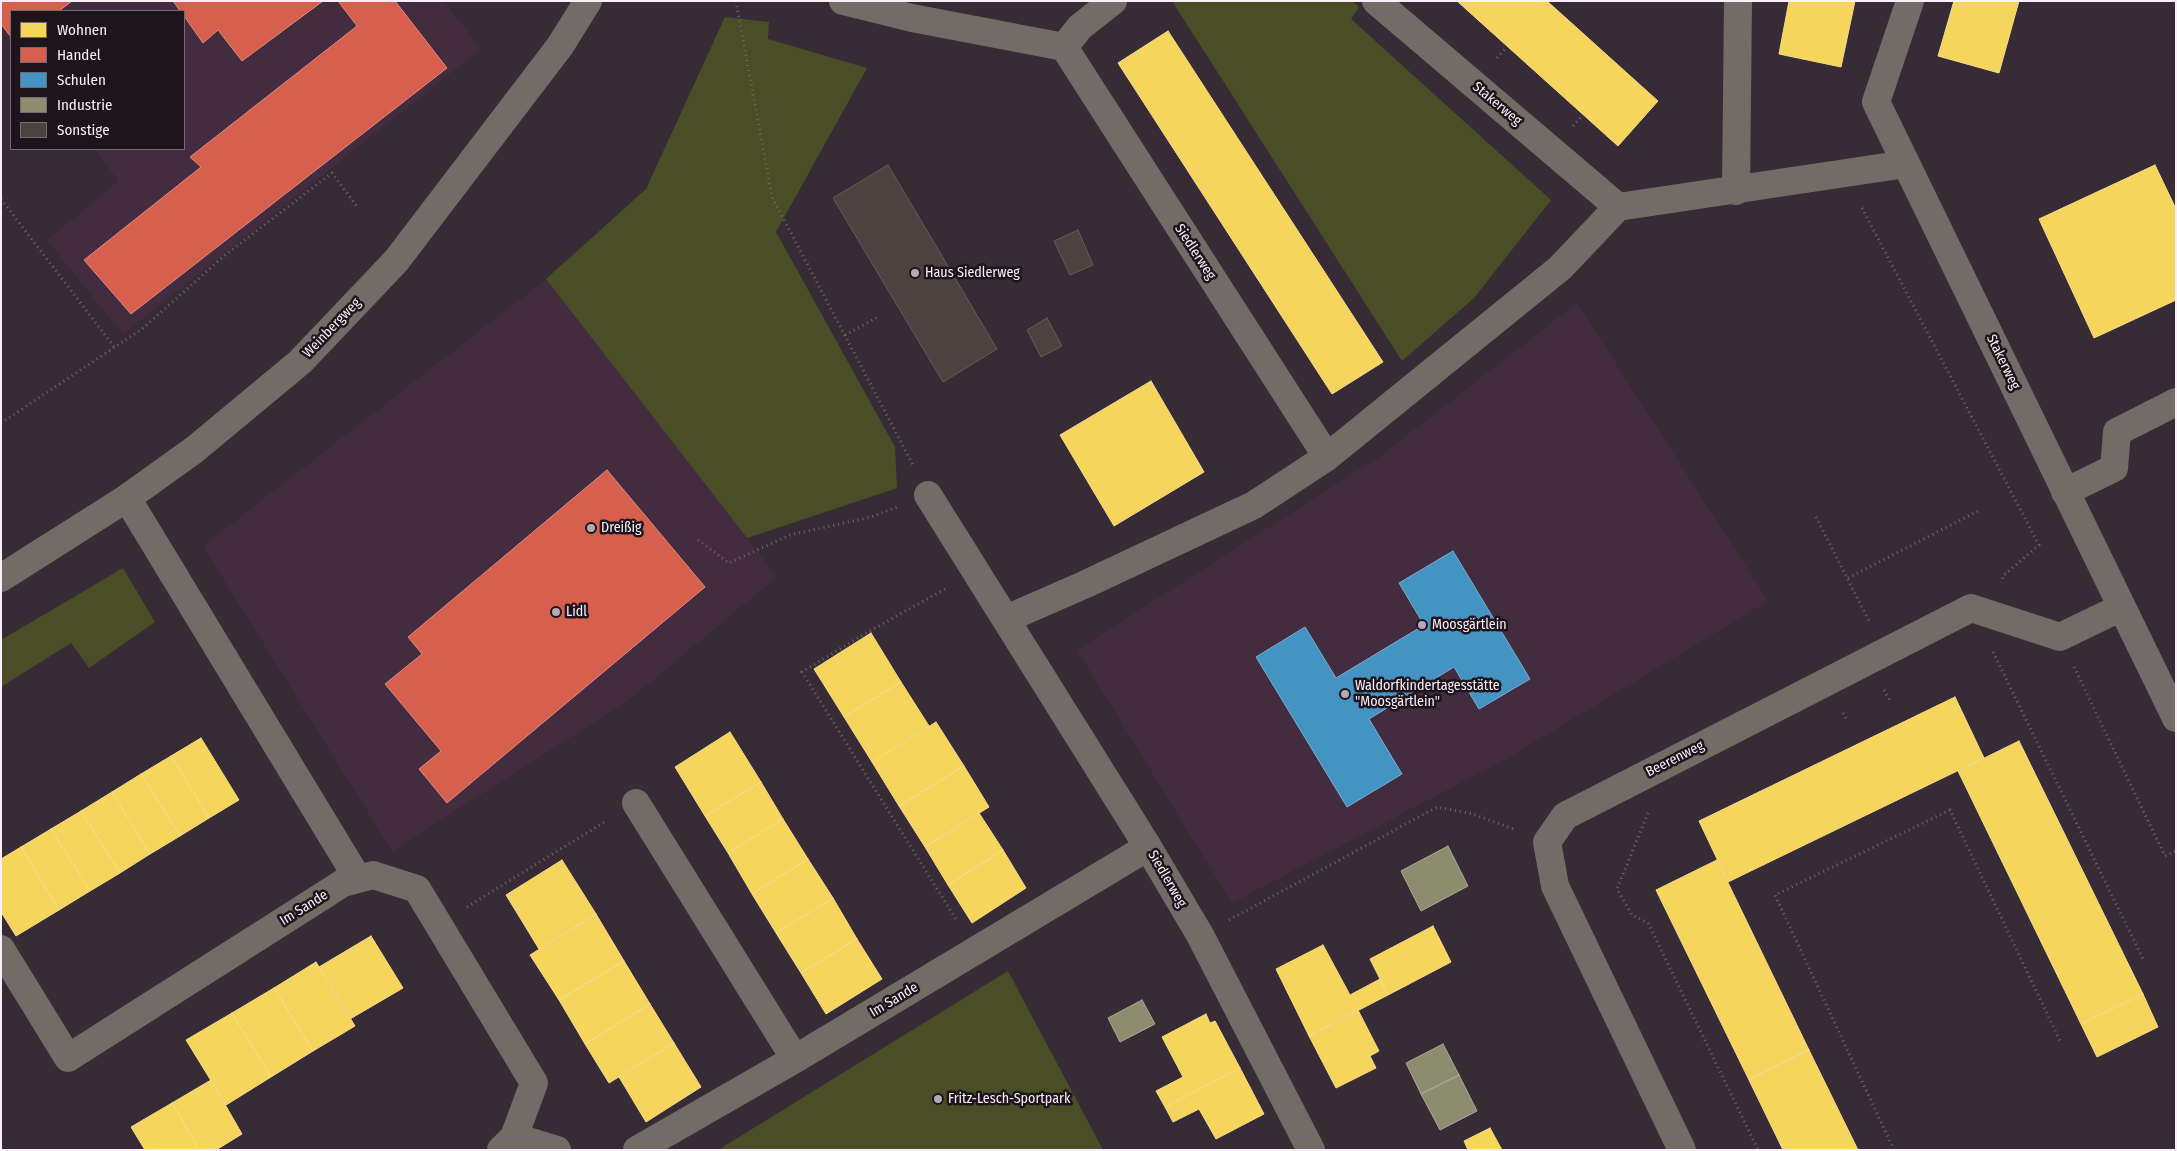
<!DOCTYPE html>
<html>
<head>
<meta charset="utf-8">
<style>
  body { margin:0 }
  #map { position:relative; width:2177px; height:1151px; overflow:hidden; background:#372c36; font-family:"Fira Sans Condensed",sans-serif }
  canvas { display:block }
  .frame { position:absolute; inset:0; border:2px solid #faeef9; pointer-events:none }
  .legend { position:absolute; left:10px; top:10px; width:175px; height:140px; box-sizing:border-box; background:#1d141c; border:1px solid #756b74; margin:0; padding:6px 9px; list-style:none; font-size:15px; color:#faeef9 }
  .legend li { display:flex; align-items:center; gap:10px; height:25px }
  .legend b { width:25px; border:1px solid #756b74 }
</style>
</head>
<body>
<div id="map">
<canvas width="2177" height="1151"></canvas>
<div class="frame"></div>
<ul class="legend">
<li><b style="height:14px;background:#f6d55c"></b>Wohnen</li>
<li><b style="height:14px;background:#d6604d"></b>Handel</li>
<li><b style="height:14px;background:#4393c3"></b>Schulen</li>
<li><b style="height:14px;background:#8c8c6e"></b>Industrie</li>
<li><b style="height:14px;background:#4e423e"></b>Sonstige</li>
</ul>
</div>
<script>
const ctx = document.querySelector('canvas').getContext('2d');
ctx.lineJoin = 'round';
function fill(path, color) { ctx.fillStyle = color; ctx.fill(path, 'evenodd'); }
const toPath = rows => new Path2D(rows.map(r => 'M' + r).join(''));
function trace(path, color, width, dash) { ctx.strokeStyle = color; ctx.lineWidth = width; ctx.lineCap = dash ? 'butt' : 'round'; ctx.setLineDash(dash || []); ctx.stroke(path); }
function write(font, color, halo, rows, align = 'center') {
  ctx.font = font + ' "Fira Sans Condensed",sans-serif'; ctx.lineWidth = 5; ctx.setLineDash([]); ctx.textBaseline = 'middle'; ctx.strokeStyle = halo; ctx.fillStyle = color; for (const [text, x, y, turn = 0] of rows) {
    ctx.save(); ctx.translate(x, y); ctx.rotate((+turn || 0) * Math.PI / 180); ctx.textAlign = isNaN(turn) ? turn : align; if (halo) ctx.strokeText(text, 0, 0); ctx.fillText(text, 0, 0); ctx.restore();
  }
}
fill(toPath([
  [1,1,444,1,481,49,123,334,47,240,119,181,94,149,184,149,184,11,11,11,11,43,1,30],
  [546,279,777,577,629,700,392,851,203,546],
  [1577,303,1768,601,1508,758,1232,903,1077,650,1382,455]
]), '#432c40');
fill(toPath([
  [1172,1,1352,1,1359,7,1351,19,1551,200,1474,298,1402,361],
  [725,17,769,22,768,39,867,68,776,232,895,447,897,488,747,538,546,279,646,189],
  [123,568,155,622,89,668,71,643,1,687,1,640],
  [1008,971,1103,1150,718,1150]
]), '#494e26');
const homes = toPath([
  [1457,1,1547,1,1658,101,1618,146,1457,1],
  [1789,1,1855,1,1841,67,1779,54,1789,1],
  [1954,1,2019,1,1999,73,1938,56,1954,1],
  [1168,31,1383,362,1332,394,1118,63,1168,31],
  [2155,165,2176,209,2176,300,2094,338,2039,219,2155,165],
  [1151,381,1204,472,1114,526,1060,435,1151,381],
  [871,633,901,682,844,717,814,669,871,633],
  [901,682,929,726,872,762,844,717,901,682],
  [1955,697,1984,758,1728,882,1699,821,1955,697],
  [936,722,964,766,899,806,872,762,936,722],
  [730,732,761,782,705,816,675,767,730,732],
  [201,738,239,800,209,818,171,756,201,738],
  [2019,741,2143,994,2081,1024,1958,771,2019,741],
  [171,756,209,818,180,836,141,774,171,756],
  [964,766,989,807,925,847,899,806,964,766],
  [141,774,180,836,150,854,112,792,141,774],
  [761,782,783,819,728,853,705,816,761,782],
  [112,792,150,854,120,873,81,811,112,792],
  [81,811,120,873,90,891,51,829,81,811],
  [979,813,1003,850,948,885,925,847,979,813],
  [783,819,808,859,752,894,728,853,783,819],
  [51,829,90,891,59,910,21,847,51,829],
  [21,847,59,910,16,936,1,912,1,859,21,847],
  [1003,850,1026,888,972,923,948,885,1003,850],
  [808,859,833,898,776,933,752,894,808,859],
  [562,860,596,914,539,949,506,895,562,860],
  [1717,860,1809,1050,1749,1080,1656,890,1717,860],
  [833,898,857,939,801,973,776,933,833,898],
  [596,914,624,961,559,1000,530,955,596,914],
  [1433,926,1451,962,1388,995,1370,959,1433,926],
  [371,936,403,988,350,1019,319,967,371,936],
  [857,939,882,979,826,1014,801,973,857,939],
  [1323,945,1350,995,1380,979,1388,995,1309,1036,1276,969,1323,945],
  [624,961,650,1004,585,1044,559,1000,624,961],
  [316,962,355,1026,313,1051,274,988,316,962],
  [274,988,313,1051,271,1077,232,1013,274,988],
  [2143,994,2158,1027,2097,1057,2081,1024,2143,994],
  [650,1004,674,1043,609,1083,585,1044,650,1004],
  [1358,1010,1379,1051,1370,1056,1376,1068,1336,1088,1309,1036,1358,1010],
  [232,1013,271,1077,226,1105,186,1040,232,1013],
  [1206,1014,1210,1023,1215,1021,1240,1068,1165,1107,1156,1091,1183,1077,1162,1037,1206,1014],
  [674,1043,701,1087,646,1122,619,1077,674,1043],
  [1809,1050,1858,1150,1783,1150,1749,1080,1809,1050],
  [1240,1068,1264,1114,1216,1139,1199,1109,1173,1122,1165,1107,1240,1068],
  [211,1080,242,1134,216,1150,199,1150,172,1103,211,1080],
  [172,1103,199,1150,145,1150,131,1127,172,1103],
  [1490,1128,1502,1150,1468,1150,1464,1141,1490,1128]
]);
fill(homes, '#f6d55c');
trace(homes, '#f7dc8b', 1);
const shops = toPath([
  [1,1,72,1,59,11,11,11,11,37,1,24,1,1],
  [173,1,323,1,242,61,218,30,203,43,184,16,184,11,180,11,173,1],
  [338,1,395,1,447,68,131,314,84,260,201,167,190,157,357,26,338,1],
  [607,470,705,587,447,803,419,769,441,751,385,684,422,654,408,637,607,470]
]);
fill(shops, '#d6604d');
trace(shops, '#e18b81', 1);
const schools = toPath([
  [1453,551,1530,679,1479,709,1454,667,1369,719,1402,774,1347,807,1256,657,1305,627,1336,678,1424,625,1399,583,1453,551]
]);
fill(schools, '#4393c3');
trace(schools, '#7aaed3', 1);
const industry = toPath([
  [1448,846,1468,886,1421,911,1401,871,1448,846],
  [1142,1000,1155,1024,1120,1042,1108,1018,1142,1000],
  [1443,1044,1459,1075,1421,1094,1406,1063,1443,1044],
  [1459,1075,1477,1111,1440,1130,1421,1094,1459,1075]
]);
fill(industry, '#8c8c6e');
trace(industry, '#ada998', 1);
const building = toPath([
  [888,165,997,349,943,382,833,198,888,165],
  [1078,230,1093,265,1070,275,1054,241,1078,230],
  [1047,318,1062,346,1041,357,1027,330,1047,318]
]);
fill(building, '#4e423e');
trace(building, '#645b5b', 1);
trace(toPath([
  [736,1,772,197,913,465],
  [1497,58,1507,47],
  [1573,126,1583,115],
  [1,199,115,348],
  [1862,208,2039,545,2003,576,2002,583],
  [845,335,878,317],
  [1,423,142,329,224,256,332,173,358,208],
  [1816,517,1869,621],
  [698,540,729,563,790,535,871,517,897,507],
  [1848,578,1978,511],
  [945,589,866,633,802,672,957,921],
  [1993,652,2143,959],
  [2074,667,2165,856,2176,851],
  [1884,690,1890,701],
  [1843,713,1848,722],
  [1648,813,1617,889,1632,915,1648,923,1758,1150],
  [467,907,606,821],
  [1229,920,1437,807,1473,814,1516,830],
  [1894,1150,1775,895,1950,810,2061,1043]
]), '#6e6767', 3, [1, 4]);
trace(toPath([
  [843,1,912,18,1064,47],
  [1376,1,1618,207],
  [1910,1,1876,102,2176,718],
  [1064,47,1327,457],
  [1064,47,1080,27,1113,1],
  [1736,191,1738,1],
  [1618,207,1906,164],
  [2065,492,2114,468,2117,432,2176,402],
  [928,495,1148,847,1200,935,1311,1150],
  [127,498,358,879],
  [1,578,127,498,194,450,300,362,396,261,560,46,588,1],
  [1006,619,1086,584,1254,505,1327,457,1560,268,1618,207],
  [636,803,795,1059],
  [1,949,68,1058,343,883,373,875,417,889,534,1083,514,1137,501,1150],
  [514,1137,557,1150],
  [637,1150,795,1059,1148,847],
  [1682,1150,1555,886,1547,842,1565,816,1971,608,2060,637,2122,607]
]), '#726c67', 28);
for (const [x, y, r, color] of [
  [915,273,5,"#b6aab5"],
  [591,528,5,"#b6aab5"],
  [556,612,5,"#b6aab5"],
  [1422,625,5,"#b6aab5"],
  [1345,694,5,"#b6aab5"],
  [938,1099,5,"#b6aab5"]
]) { const dot = new Path2D(); dot.arc(x, y, r, 0, 2 * Math.PI); ctx.fillStyle = color; ctx.fill(dot); trace(dot, '#1d141c', 2); }
write('14px', '#faeef9', '#1d141c', [
  ["Stakerweg",1497,104,40],
  ["Siedlerweg",1195,252,57],
  ["Weinbergweg",332,328,-46],
  ["Stakerweg",2003,362,64],
  ["Beerenweg",1675,759,-27],
  ["Siedlerweg",1167,879,60],
  ["Im Sande",304,908,-32],
  ["Im Sande",894,1000,-31]
]);
write('14px', '#faeef9', '#1d141c', [
  ["Haus Siedlerweg",925,273],
  ["Dreißig",601,528],
  ["Lidl",566,612],
  ["Moosgärtlein",1432,625],
  ["Waldorfkindertagesstätte",1355,686],
  ["\"Moosgärtlein\"",1355,702],
  ["Fritz-Lesch-Sportpark",948,1099]
], 'left');
</script>
</body>
</html>
